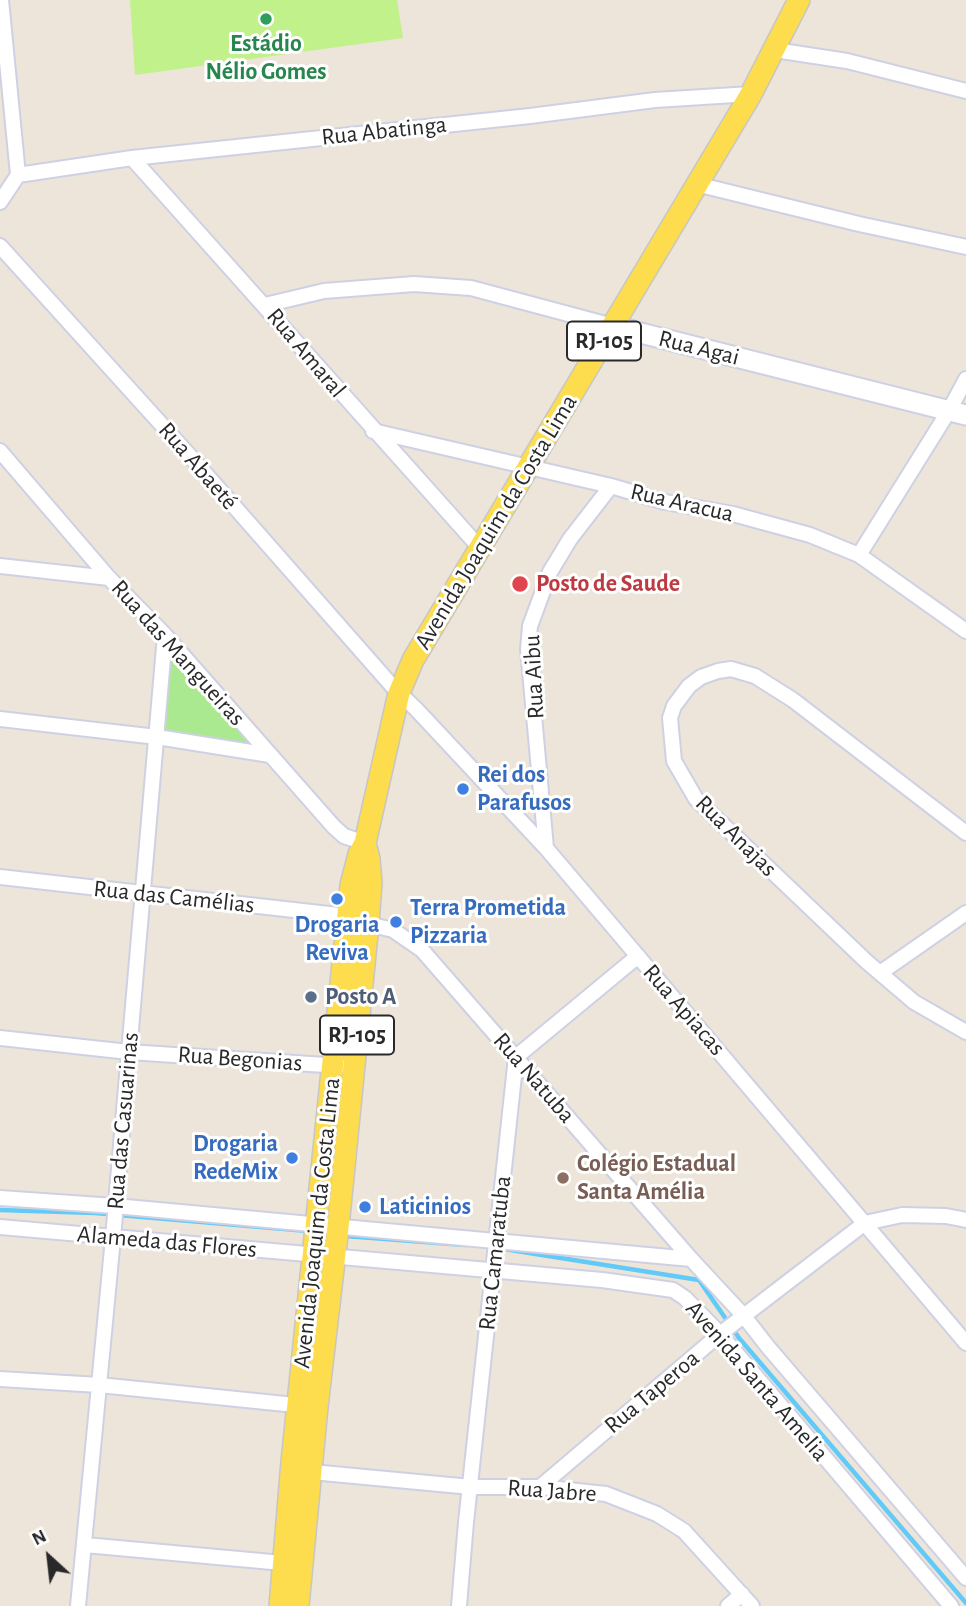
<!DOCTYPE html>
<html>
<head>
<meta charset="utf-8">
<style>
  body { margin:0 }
  #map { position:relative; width:966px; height:1606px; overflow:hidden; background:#ede5d9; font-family:"Alegreya Sans",sans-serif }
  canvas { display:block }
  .north { position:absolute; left:14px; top:1522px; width:70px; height:70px; -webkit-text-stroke:5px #fff; paint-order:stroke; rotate:333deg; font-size:19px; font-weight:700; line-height:28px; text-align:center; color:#292929 }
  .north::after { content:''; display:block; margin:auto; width:24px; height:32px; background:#292929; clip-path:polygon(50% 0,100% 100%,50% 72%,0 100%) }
</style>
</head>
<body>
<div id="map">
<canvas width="966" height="1606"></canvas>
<div class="north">N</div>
</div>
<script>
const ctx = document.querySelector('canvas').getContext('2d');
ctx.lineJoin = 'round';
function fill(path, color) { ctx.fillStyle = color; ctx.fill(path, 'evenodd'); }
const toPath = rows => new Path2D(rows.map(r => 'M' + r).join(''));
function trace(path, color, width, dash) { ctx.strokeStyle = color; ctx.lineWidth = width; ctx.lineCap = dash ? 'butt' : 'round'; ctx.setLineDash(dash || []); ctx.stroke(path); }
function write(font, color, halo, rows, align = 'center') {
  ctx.font = font + ' "Alegreya Sans",sans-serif'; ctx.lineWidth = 6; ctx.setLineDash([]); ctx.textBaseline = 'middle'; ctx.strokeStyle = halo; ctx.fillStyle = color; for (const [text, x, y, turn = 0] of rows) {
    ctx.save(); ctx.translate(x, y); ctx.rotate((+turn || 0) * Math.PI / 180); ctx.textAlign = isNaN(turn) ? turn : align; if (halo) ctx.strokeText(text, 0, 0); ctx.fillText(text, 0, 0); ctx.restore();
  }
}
fill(toPath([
  [167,637,263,747,158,736]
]), '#aae98f');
fill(toPath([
  [130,0,397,0,403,38,135,75]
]), '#c1f18a');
trace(toPath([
  [0,1210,95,1213,308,1231],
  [345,1236,465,1245],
  [498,1248,699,1280,739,1338,966,1603]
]), '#61caf9', 4.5);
const street = toPath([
  [775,50,847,61,966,91],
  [132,158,480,548],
  [18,175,132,158,530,116,655,100,751,94],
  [696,184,859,224,966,247],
  [0,202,18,175,1,0],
  [0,246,189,455,393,687,416,709,546,848,966,1343],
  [265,305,324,291,414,284,471,288,613,326],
  [373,431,611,486,665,502,733,514,810,535,859,555,966,631],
  [0,451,109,578,165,635,334,827,344,836,365,843],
  [859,555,950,409,966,379],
  [0,566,109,578],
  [0,719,157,737,270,755],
  [966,833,793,700,755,676,731,669,718,671,701,677,689,686,674,706,670,718,674,761,696,799,867,962,914,1002,966,1032],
  [546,848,528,649,530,626,550,572,570,539,611,486],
  [0,877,347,916],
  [368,924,393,930,422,950,691,1259,743,1315,768,1347,966,1578],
  [880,973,966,913],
  [0,1038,129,1052,340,1066],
  [0,1198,115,1206,691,1259],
  [0,1227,602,1280,673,1290,685,1298,720,1334,951,1606],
  [0,1379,99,1385,305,1406],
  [312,1472,471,1487,540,1487,606,1494,657,1514,684,1531,752,1606],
  [540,1487,720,1334,865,1223,902,1215,946,1216,966,1220],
  [85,1545,283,1563],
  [78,1606,113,1238,165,635],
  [459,1606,466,1522,516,1057,638,956],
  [728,1606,742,1594]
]);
const secondary = toPath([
  [613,326,966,415]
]);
const primary = toPath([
  [280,1606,292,1462,351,885,359,854,365,843,399,693,413,660,751,94,799,0],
  [298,1606,317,1407,338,1227,368,924,371,883,369,859,365,843]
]);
trace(street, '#ced1e3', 18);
trace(secondary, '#ced1e3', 23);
trace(primary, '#c7c7c7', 24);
trace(street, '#fff', 14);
trace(secondary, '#fff', 19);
trace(primary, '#fddc4d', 21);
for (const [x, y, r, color] of [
  [266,19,7,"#2e9e5b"],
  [520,584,9,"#e0444e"],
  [463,789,7,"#3f7fe0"],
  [337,899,7,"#3f7fe0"],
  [396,922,7,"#3f7fe0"],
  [311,997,7,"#5c6f8a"],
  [292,1158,7,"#3f7fe0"],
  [563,1178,7,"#8d6e63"],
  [365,1207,7,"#3f7fe0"]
]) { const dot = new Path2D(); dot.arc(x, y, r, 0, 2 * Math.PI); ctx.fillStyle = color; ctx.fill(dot); trace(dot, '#fff', 2.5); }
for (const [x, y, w] of [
  [604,341,74],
  [357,1035,74]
]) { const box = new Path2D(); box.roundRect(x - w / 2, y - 19.5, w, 39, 5); ctx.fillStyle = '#fff'; ctx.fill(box); trace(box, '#292929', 2); }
write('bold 23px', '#292929', null, [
  ["RJ-105",604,341],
  ["RJ-105",357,1035]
]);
write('bold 24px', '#27864d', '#fff', [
  ["Estádio",266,44],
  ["Nélio Gomes",266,72]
]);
write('24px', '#292929', '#fff', [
  ["Rua Abatinga",384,131,-6],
  ["Rua Agai",699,348,14],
  ["Rua Amaral",306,353,50],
  ["Rua Abaeté",198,466,49],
  ["Rua Aracua",682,503,13],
  ["Avenida Joaquim da Costa Lima",496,522,-59],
  ["Rua das Mangueiras",178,653,48],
  ["Rua Aibu",534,677,-93],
  ["Rua Anajas",736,836,45],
  ["Rua das Camélias",174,897,6],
  ["Rua Apiacas",684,1010,49],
  ["Rua Begonias",240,1059,4],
  ["Rua Natuba",534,1078,49],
  ["Rua das Casuarinas",123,1121,-85],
  ["Avenida Joaquim da Costa Lima",317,1223,-84],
  ["Alameda das Flores",167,1242,5],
  ["Rua Camaratuba",495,1253,-84],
  ["Avenida Santa Amelia",757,1381,49],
  ["Rua Taperoa",652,1392,-40],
  ["Rua Jabre",552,1491,4]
]);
write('bold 24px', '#be3a42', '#fff', [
  ["Posto de Saude",536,584]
], 'left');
write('bold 24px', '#366cbe', '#fff', [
  ["Rei dos",477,775],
  ["Parafusos",477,803],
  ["Terra Prometida",410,908],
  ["Pizzaria",410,936],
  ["Drogaria",337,925,"center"],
  ["Reviva",337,953,"center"],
  ["Drogaria",278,1144,"right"],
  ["RedeMix",278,1172,"right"],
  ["Laticinios",379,1207]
], 'left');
write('bold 24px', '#4e5e75', '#fff', [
  ["Posto A",325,997]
], 'left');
write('bold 24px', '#785e54', '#fff', [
  ["Colégio Estadual",577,1164],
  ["Santa Amélia",577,1192]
], 'left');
</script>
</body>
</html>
